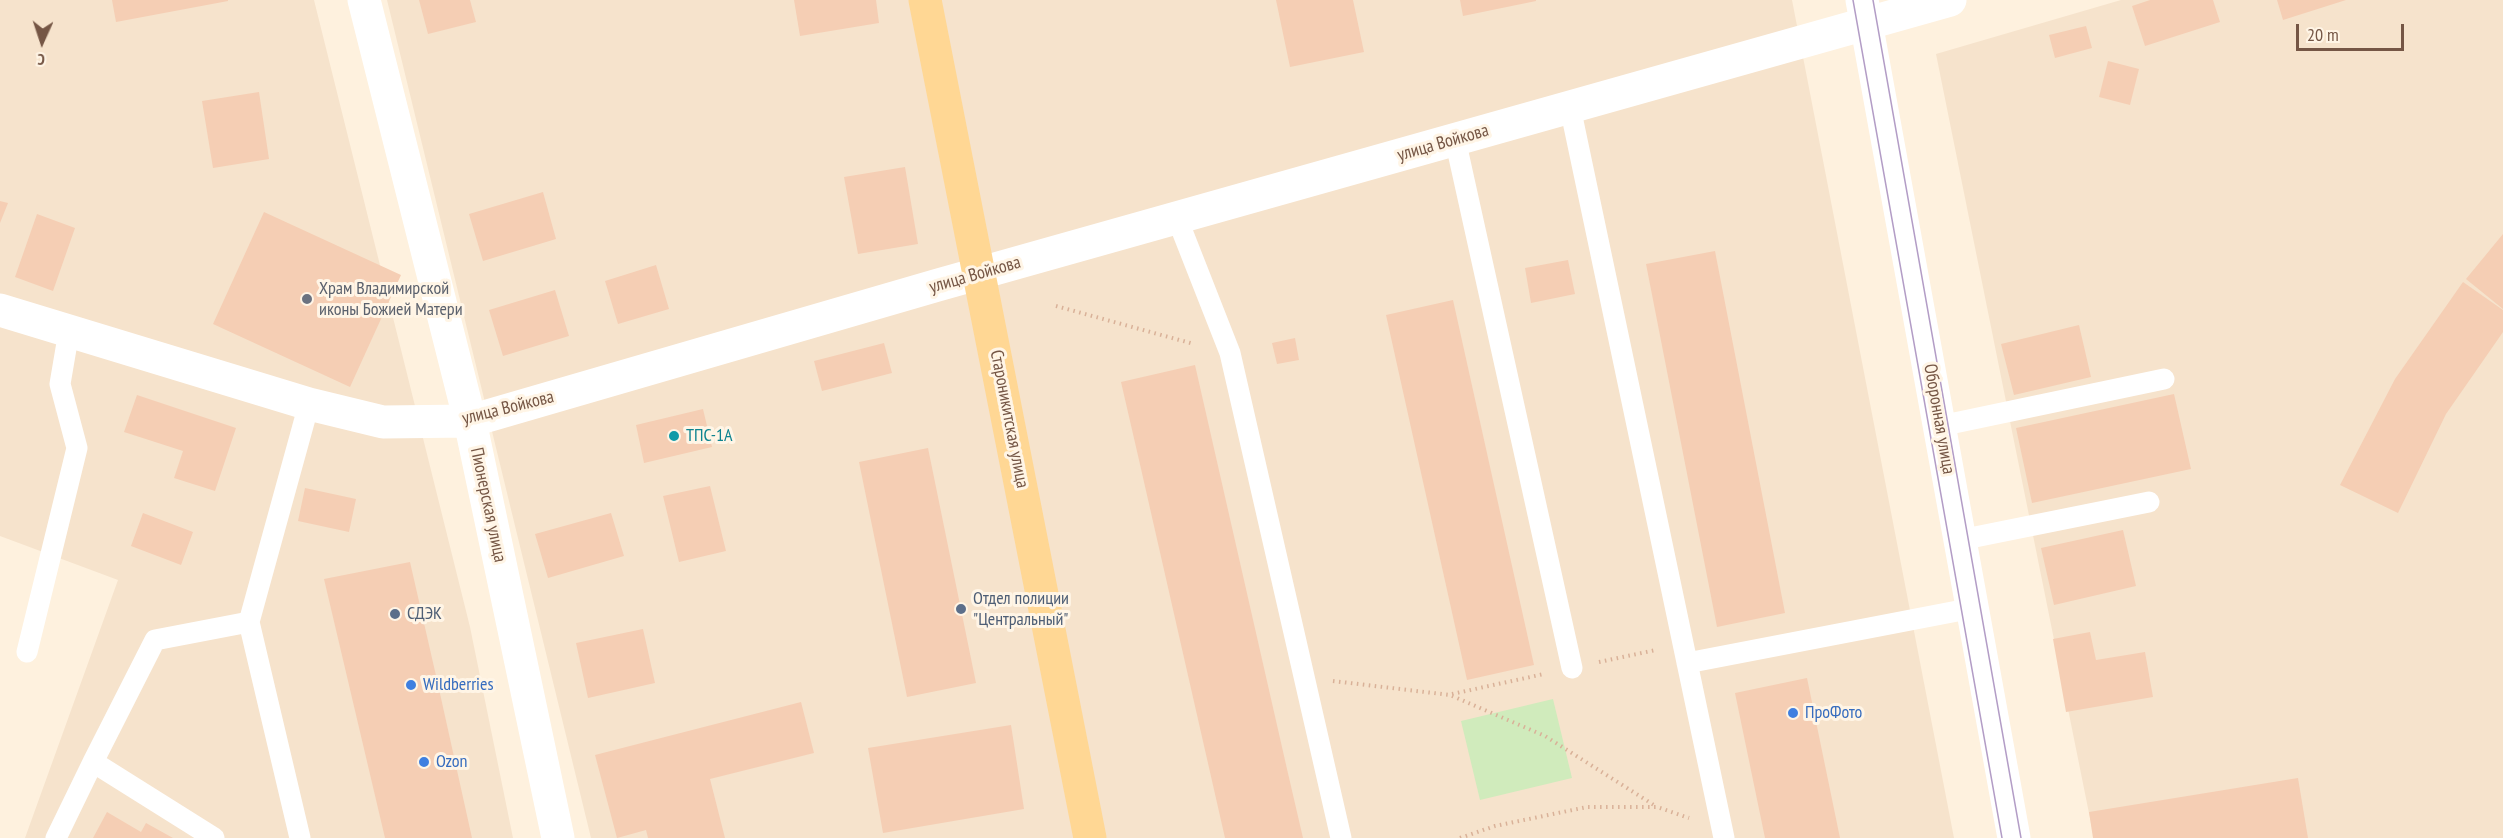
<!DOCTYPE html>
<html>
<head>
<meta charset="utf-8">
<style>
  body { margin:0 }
  #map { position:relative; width:2503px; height:838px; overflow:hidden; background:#fef1de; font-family:"PT Sans Narrow",sans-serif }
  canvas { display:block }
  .north { position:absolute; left:12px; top:12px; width:60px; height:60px; -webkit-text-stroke:4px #fff5e6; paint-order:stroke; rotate:183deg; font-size:16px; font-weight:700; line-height:24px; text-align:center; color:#755645 }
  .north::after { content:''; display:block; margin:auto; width:21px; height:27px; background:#755645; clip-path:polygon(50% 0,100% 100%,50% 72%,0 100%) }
  .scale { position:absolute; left:2296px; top:24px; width:108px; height:27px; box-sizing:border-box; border:3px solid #755645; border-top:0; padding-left:8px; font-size:18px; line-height:21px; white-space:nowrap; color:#755645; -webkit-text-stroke:4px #fff5e6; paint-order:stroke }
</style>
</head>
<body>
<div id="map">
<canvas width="2503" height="838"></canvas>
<div class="north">С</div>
<div class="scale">20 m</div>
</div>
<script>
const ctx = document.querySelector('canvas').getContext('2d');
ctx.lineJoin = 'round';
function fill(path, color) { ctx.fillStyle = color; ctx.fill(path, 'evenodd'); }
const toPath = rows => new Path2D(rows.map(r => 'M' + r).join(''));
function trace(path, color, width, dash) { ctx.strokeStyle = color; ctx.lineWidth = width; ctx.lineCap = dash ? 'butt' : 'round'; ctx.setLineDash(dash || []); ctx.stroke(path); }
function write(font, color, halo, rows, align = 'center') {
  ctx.font = font + ' "PT Sans Narrow",sans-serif'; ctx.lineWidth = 6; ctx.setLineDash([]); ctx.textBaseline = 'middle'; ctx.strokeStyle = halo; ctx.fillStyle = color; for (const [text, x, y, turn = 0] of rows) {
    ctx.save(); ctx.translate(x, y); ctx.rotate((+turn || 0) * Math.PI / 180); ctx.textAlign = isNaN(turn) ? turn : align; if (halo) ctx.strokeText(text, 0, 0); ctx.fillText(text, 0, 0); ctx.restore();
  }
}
fill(toPath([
  [0,0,314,0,470,627,513,838,25,838,118,580,0,536],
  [387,0,1792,0,1954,838,591,838],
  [2121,0,2503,0,2503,838,2094,838,1936,54]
]), '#f6e3cc');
fill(toPath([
  [1553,699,1572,778,1480,800,1461,721]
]), '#d0ebbc');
fill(toPath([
  [112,0,228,0,228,1,116,22],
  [419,0,470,0,476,22,428,34],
  [794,0,876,0,879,23,800,36],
  [1276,0,1353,0,1364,52,1290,67],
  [1460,0,1536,0,1536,1,1463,16],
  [2150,0,2213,0,2220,22,2145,46,2132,6],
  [2277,0,2346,0,2283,20],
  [2086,26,2092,48,2055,58,2049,35],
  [2108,61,2139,69,2130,105,2099,97],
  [259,92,269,159,213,168,202,101],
  [905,167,918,244,858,254,844,177],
  [543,192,556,239,483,261,469,214],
  [0,201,8,203,0,223],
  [264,212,401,275,350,387,213,324],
  [37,214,75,228,53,291,15,277],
  [2503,234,2503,309,2466,279],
  [1715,251,1785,613,1717,627,1646,264],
  [1568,260,1575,294,1531,303,1525,268],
  [656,265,669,309,618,324,605,281],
  [2463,282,2503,310,2503,332,2446,414,2398,513,2340,485,2395,379],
  [555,290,569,336,503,356,489,310],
  [1453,300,1534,665,1467,680,1386,315],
  [2079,325,2091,377,2014,395,2001,344],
  [1295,338,1299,360,1277,364,1272,343],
  [884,343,892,373,822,391,814,361],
  [1195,365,1287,769,1303,838,1225,838,1139,460,1121,382],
  [2174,394,2191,469,2032,503,2016,428],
  [137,395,236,428,215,491,174,478,183,451,124,432],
  [703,409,712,447,644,463,636,425],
  [928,448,976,683,907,697,859,462],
  [710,486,726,551,679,562,663,496],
  [305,488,356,499,349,532,298,521],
  [143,513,193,532,181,565,131,546],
  [611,513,624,556,548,578,535,534],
  [2123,530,2136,586,2054,605,2041,548],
  [410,562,437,680,472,838,385,838,324,579],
  [643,629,655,683,588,698,576,643],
  [2090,632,2096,660,2145,652,2153,697,2066,712,2053,639],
  [1807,678,1840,838,1765,838,1735,693],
  [801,702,814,753,710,779,725,838,648,838,646,830,617,838,595,755],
  [1011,725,1024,809,883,833,868,748],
  [2298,778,2308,838,2093,838,2089,812],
  [107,812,141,832,146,823,173,838,93,838]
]), '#f5ceb4');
trace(toPath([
  [1056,306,1194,344],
  [1599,662,1656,650],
  [1333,681,1450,695,1545,736,1657,807],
  [1452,694,1544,674],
  [1460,838,1495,826,1587,807,1657,807,1689,818]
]), '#d9b198', 4, [1.5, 4.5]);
trace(toPath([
  [1570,107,1724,838],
  [1455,139,1572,668],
  [1177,218,1230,353,1341,838],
  [1940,426,2164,379],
  [1960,540,2149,502],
  [27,652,77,448,60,384,69,331],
  [1687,663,1973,608],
  [56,838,93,762],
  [214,838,93,762,155,640,249,622],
  [300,838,249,622,309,404]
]), '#fff', 21);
trace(toPath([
  [364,0,470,421,558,838],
  [0,310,309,404,383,422,470,421,938,285,1950,0]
]), '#fff', 33);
trace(toPath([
  [1862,0,2014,838]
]), '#fff', 33);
trace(toPath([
  [925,0,1090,838]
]), '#ffd794', 33);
trace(toPath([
  [1853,0,2002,838],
  [1873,0,2021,838]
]), '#b39dc6', 1.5);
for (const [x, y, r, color] of [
  [307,299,6,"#6b7280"],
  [674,436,6,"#0f9aa8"],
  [961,609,6,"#5c6f8a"],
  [395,614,6,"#5c6f8a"],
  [411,685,6,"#3f7fe0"],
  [1793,713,6,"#3f7fe0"],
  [424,762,6,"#3f7fe0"]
]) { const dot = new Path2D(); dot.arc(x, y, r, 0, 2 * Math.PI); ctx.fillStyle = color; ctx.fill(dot); trace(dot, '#fff5e6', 2); }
write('18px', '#755645', '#fff5e6', [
  ["улица Войкова",1443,143,-16],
  ["улица Войкова",975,275,-16],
  ["улица Войкова",508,408,-14],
  ["Староникитская улица",1009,419,79],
  ["Оборонная улица",1939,419,80],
  ["Пионерская улица",488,505,78]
]);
write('18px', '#5b616d', '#fff5e6', [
  ["Храм Владимирской",319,289],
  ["иконы Божией Матери",319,310]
], 'left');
write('18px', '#0d838f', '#fff5e6', [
  ["ТПС-1А",686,436]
], 'left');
write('18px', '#4e5e75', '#fff5e6', [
  ["Отдел полиции",973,599],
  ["\"Центральный\"",973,620],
  ["СДЭК",407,614]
], 'left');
write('18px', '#366cbe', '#fff5e6', [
  ["Wildberries",423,685],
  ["ПроФото",1805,713],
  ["Ozon",436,762]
], 'left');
</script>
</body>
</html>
